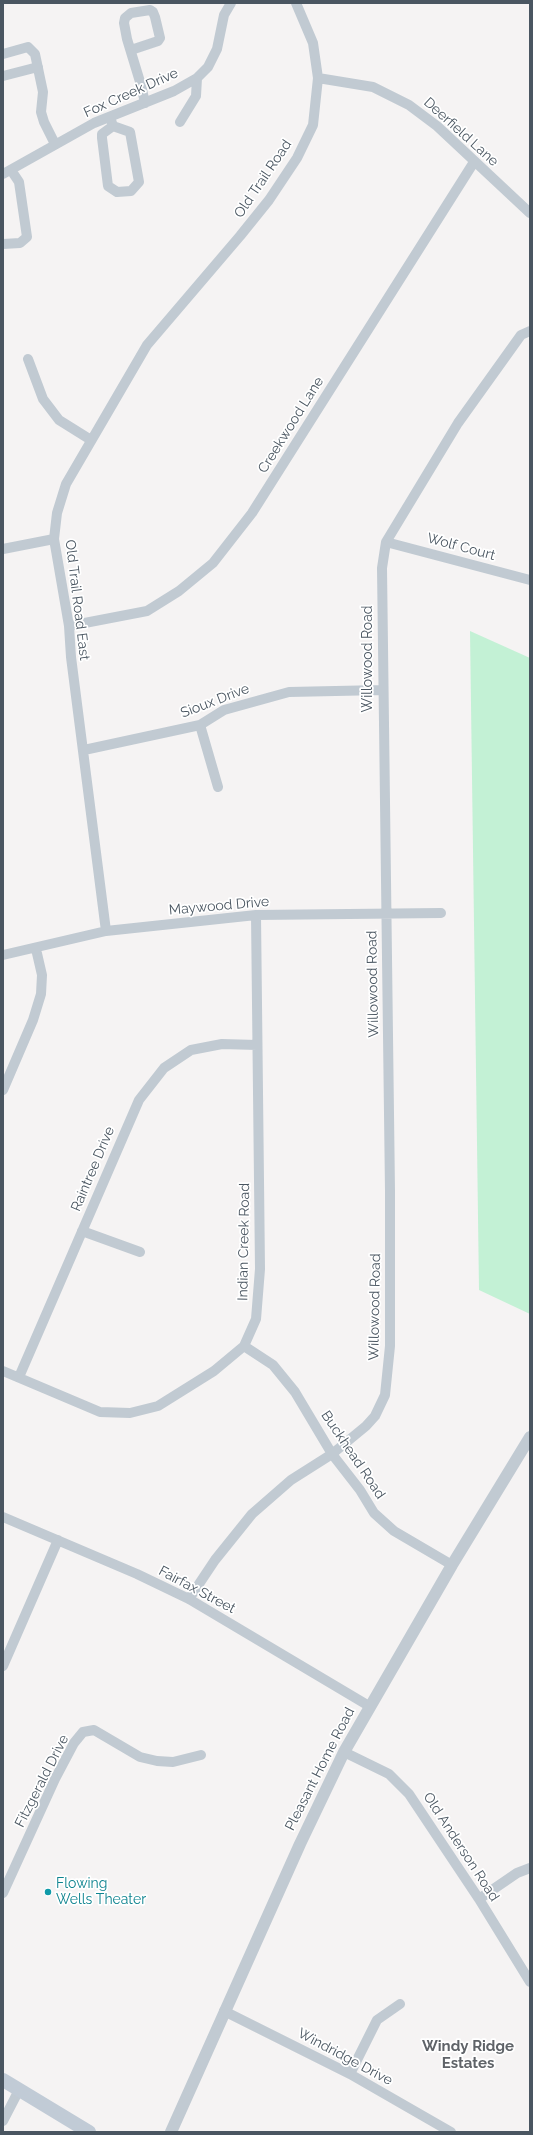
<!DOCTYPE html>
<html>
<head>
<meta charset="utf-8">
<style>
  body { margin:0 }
  #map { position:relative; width:533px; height:2135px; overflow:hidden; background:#f5f3f3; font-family:Raleway,sans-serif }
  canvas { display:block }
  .frame { position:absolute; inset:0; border:4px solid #4a5661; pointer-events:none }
</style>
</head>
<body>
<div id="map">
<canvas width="533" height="2135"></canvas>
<div class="frame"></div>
</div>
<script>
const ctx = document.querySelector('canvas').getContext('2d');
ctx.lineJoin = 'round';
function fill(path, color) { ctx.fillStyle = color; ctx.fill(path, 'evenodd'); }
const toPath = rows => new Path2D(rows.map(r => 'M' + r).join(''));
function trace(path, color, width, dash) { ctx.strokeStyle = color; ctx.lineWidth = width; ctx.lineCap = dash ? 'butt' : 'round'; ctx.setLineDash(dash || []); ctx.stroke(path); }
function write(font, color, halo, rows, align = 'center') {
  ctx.font = font + ' Raleway,sans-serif'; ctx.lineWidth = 3.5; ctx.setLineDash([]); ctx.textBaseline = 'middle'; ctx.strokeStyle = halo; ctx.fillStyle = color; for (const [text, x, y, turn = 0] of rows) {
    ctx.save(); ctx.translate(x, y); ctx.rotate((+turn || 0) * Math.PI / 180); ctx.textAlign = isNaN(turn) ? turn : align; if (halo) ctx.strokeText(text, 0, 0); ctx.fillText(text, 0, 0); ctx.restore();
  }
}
fill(toPath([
  [470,631,530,658,530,1314,479,1290]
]), '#c3f1d5');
trace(toPath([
  [131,50,158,41,160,38,155,17,153,12,150,10,131,13,125,18,124,23,127,39,141,85,145,103],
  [3,54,28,47,35,54,43,92,41,112,44,122,55,144],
  [3,76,38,67],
  [318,78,373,87,409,105,437,126,530,213],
  [110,117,113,126,130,132,139,182,131,191,117,192,108,186,102,138,102,134,113,126],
  [180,122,196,96,197,78],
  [3,174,94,123,174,91,197,78,208,67,217,49,224,15,231,3],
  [3,244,20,243,27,237,19,182,11,170],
  [28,359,43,399,59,420,91,440],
  [386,542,530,580],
  [3,549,54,539],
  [69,626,147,611,179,591,213,563,252,513,474,162],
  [200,725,218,787],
  [84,750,200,725,224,710,289,692,382,690],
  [106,931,71,657,69,626,54,539,57,513,66,484,147,345,240,236,269,200,297,158,313,125,318,78,313,43,296,3],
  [3,955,106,931,256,915,441,913],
  [3,1090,33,1020,41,994,42,975,36,949],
  [82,1231,140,1252],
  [244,1346,273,1365,295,1392,332,1454,360,1490,374,1513,394,1531,452,1565],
  [3,1371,100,1412,130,1413,158,1406,214,1371,244,1346,256,1319,260,1269,256,915],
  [19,1377,139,1100,164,1068,191,1050,222,1044,257,1045],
  [3,1517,137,1574,189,1599,369,1706],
  [189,1599,215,1560,252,1514,291,1480,332,1454,366,1426,375,1416,385,1395,390,1346,390,1191,382,568,386,542,458,423,521,335,530,331],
  [3,1666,58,1540],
  [344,1752,389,1774,409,1794,479,1899,530,1982],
  [3,1893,55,1779,74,1743,83,1732,94,1730,140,1757,157,1761,173,1762,201,1755],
  [479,1899,517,1873,530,1868],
  [224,2011,350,2074,451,2132],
  [350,2074,377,2020,400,2004],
  [3,2121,19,2090]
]), '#c1cad2', 10);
trace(toPath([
  [171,2132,300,1844,344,1752,452,1565,530,1437]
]), '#c1cad2', 12);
trace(toPath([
  [3,2080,89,2132]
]), '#c1cbd6', 14);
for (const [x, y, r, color] of [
  [48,1892,4,"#0f9aa8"]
]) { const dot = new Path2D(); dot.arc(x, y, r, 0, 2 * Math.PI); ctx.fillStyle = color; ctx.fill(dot); trace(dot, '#fff', 1.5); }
write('14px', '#4a5661', '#fff', [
  ["Fox Creek Drive",131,93,-24],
  ["Deerfield Lane",461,132,42],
  ["Old Trail Road",263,179,-56],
  ["Creekwood Lane",291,425,-58],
  ["Wolf Court",461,547,15],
  ["Old Trail Road East",77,600,83],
  ["Willowood Road",368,659,-90],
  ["Sioux Drive",215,701,-21],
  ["Maywood Drive",219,906,-5],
  ["Willowood Road",373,984,-91],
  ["Raintree Drive",93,1169,-67],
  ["Indian Creek Road",244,1242,-89],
  ["Willowood Road",375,1307,-89],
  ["Buckhead Road",353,1455,56],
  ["Fairfax Street",197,1590,28],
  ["Pleasant Home Road",320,1769,-63],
  ["Fitzgerald Drive",42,1781,-63],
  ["Old Anderson Road",461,1847,57],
  ["Windridge Drive",345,2057,28]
]);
write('14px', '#0d838f', '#fff', [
  ["Flowing",56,1884],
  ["Wells Theater",56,1900]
], 'left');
write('bold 15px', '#5f6368', '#fff', [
  ["Windy Ridge",468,2046],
  ["Estates",468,2063]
]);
</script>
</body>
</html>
